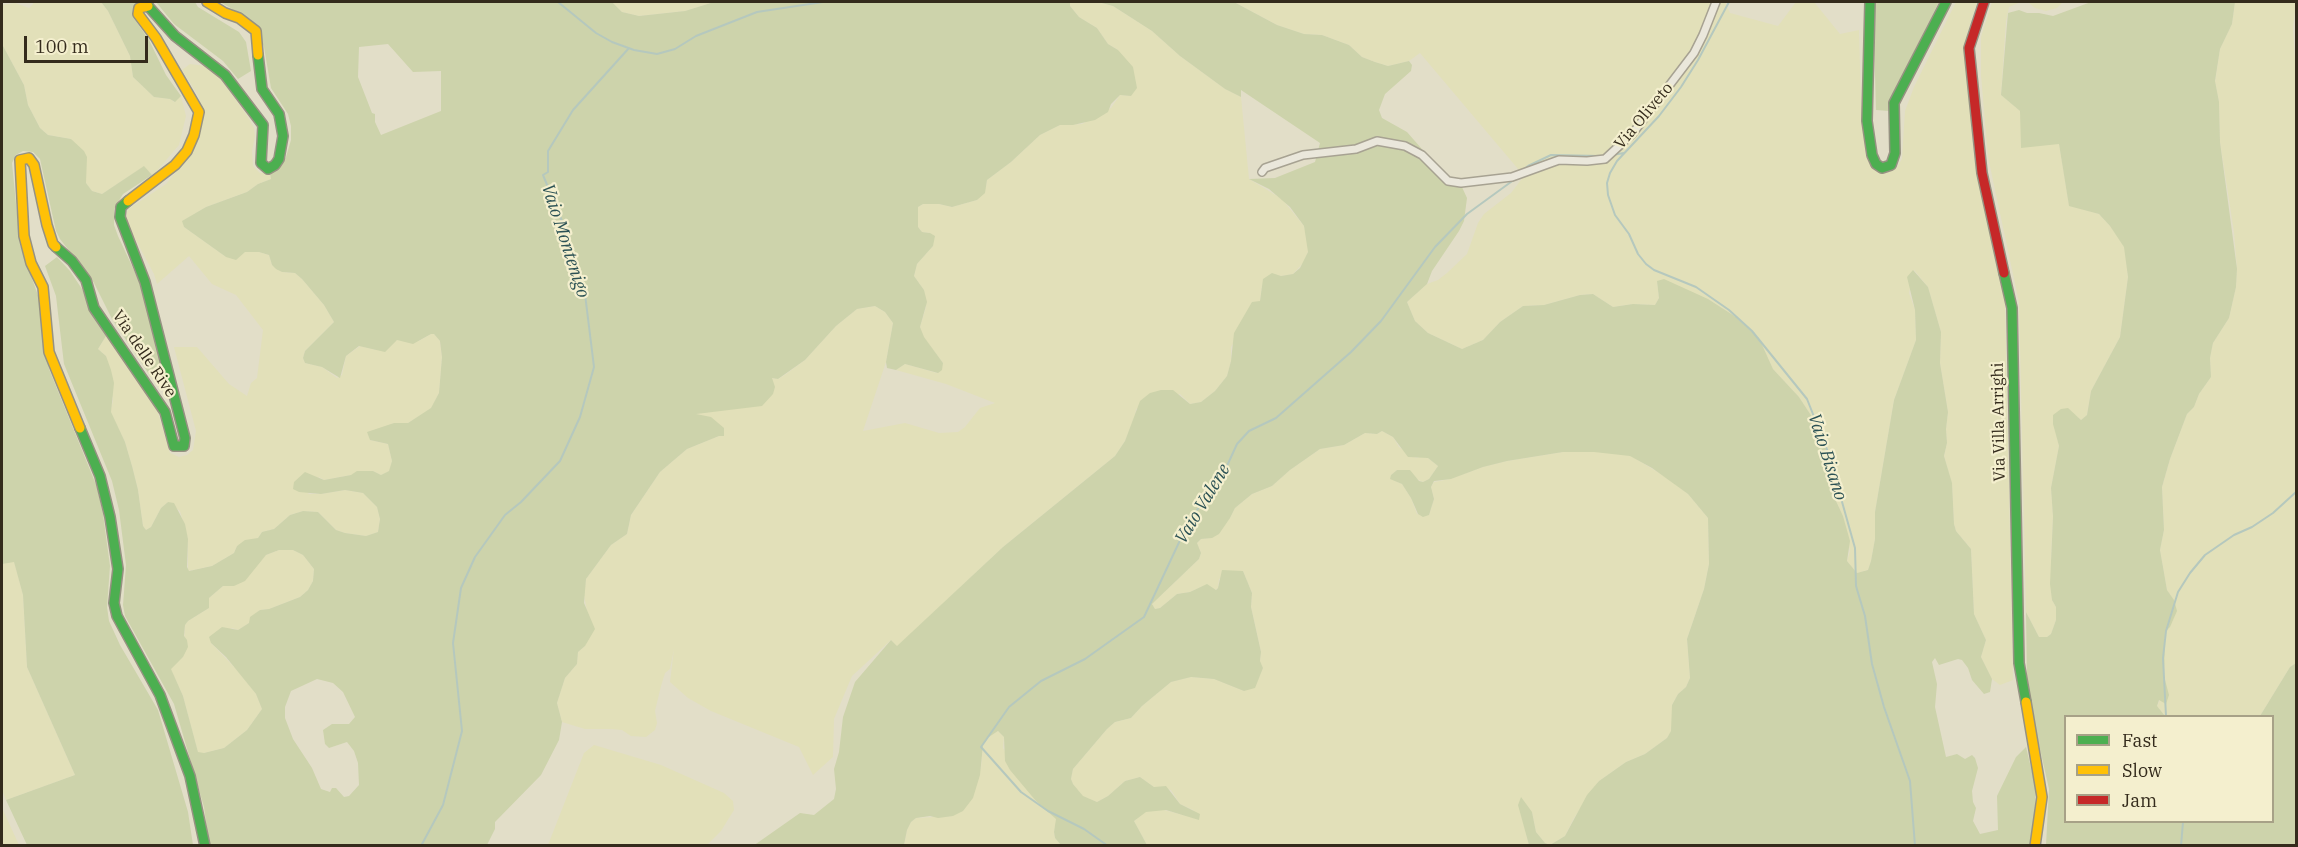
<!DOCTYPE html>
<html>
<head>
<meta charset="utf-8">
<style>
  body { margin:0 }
  #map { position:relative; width:2298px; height:847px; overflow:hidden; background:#e2dec8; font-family:"IBM Plex Serif",serif }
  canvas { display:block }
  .frame { position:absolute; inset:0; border:3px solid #342b1c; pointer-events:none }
  .legend { position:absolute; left:2064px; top:715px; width:210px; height:108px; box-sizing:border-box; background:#f4efce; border:2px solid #a7a187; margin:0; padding:8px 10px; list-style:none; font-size:18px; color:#342b1c }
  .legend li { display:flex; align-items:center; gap:12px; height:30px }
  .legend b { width:30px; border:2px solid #a7a187 }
  .scale { position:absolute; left:24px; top:36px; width:124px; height:27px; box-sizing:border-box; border:3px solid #342b1c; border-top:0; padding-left:8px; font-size:18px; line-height:21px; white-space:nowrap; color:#342b1c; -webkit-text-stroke:4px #f4efce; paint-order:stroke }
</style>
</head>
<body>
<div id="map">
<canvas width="2298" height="847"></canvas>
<div class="frame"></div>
<ul class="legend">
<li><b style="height:8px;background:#4caf50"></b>Fast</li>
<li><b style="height:8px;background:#ffc107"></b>Slow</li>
<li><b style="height:8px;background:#c62828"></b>Jam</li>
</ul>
<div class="scale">100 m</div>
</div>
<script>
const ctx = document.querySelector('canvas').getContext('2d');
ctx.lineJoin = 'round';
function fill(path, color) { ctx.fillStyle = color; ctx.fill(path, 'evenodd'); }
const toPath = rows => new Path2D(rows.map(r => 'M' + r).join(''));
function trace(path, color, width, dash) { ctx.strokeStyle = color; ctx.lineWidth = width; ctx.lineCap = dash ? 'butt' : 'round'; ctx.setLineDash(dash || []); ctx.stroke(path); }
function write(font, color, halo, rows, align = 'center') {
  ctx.font = font + ' "IBM Plex Serif",serif'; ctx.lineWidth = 4.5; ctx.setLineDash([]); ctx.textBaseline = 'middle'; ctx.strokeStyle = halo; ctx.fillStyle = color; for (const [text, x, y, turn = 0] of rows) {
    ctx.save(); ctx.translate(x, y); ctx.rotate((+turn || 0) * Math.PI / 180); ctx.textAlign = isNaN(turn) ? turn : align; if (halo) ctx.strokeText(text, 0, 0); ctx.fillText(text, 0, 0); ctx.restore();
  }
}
fill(toPath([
  [33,2,101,2,108,11,130,56,133,77,154,97,171,99,174,102,181,96,186,116,179,145,155,173,152,175,143,167,102,194,92,191,86,183,71,139,48,135,40,128,28,105,24,85,2,44,2,5,15,3,29,8,33,4],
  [612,2,714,2,685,11,639,16,622,12],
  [1070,2,1098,2,1113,6,1152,31,1180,56,1225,89,1241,97,1249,179,1282,199,1304,226,1308,244,1308,252,1304,262,1293,274,1281,276,1272,274,1262,286,1260,301,1231,347,1231,361,1227,376,1215,391,1201,402,1190,404,1180,394,1136,409,1135,417,1125,441,1115,456,1003,547,897,647,891,640,852,676,834,719,833,757,813,775,799,747,711,711,688,698,670,682,674,649,670,669,665,673,661,686,655,711,657,723,655,730,646,737,631,736,622,730,610,729,585,729,562,722,557,703,565,678,577,664,578,652,585,646,587,611,584,595,586,579,611,545,627,534,631,515,660,472,687,449,719,436,693,414,722,410,771,378,778,379,786,374,805,360,836,326,857,309,875,306,885,312,893,323,886,362,863,431,905,423,939,433,958,432,965,427,980,408,995,403,946,384,896,370,905,364,937,373,943,363,923,337,920,327,926,307,924,290,914,276,917,264,933,246,930,233,922,232,918,227,918,207,923,204,939,204,952,207,977,200,986,187,987,180,1011,162,1040,135,1060,125,1082,124,1111,108,1120,95,1131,96,1118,50,1108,44,1097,28,1079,17,1070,6],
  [1234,2,1725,2,1730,13,1778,26,1796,2,1814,2,1840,34,1859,30,1861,104,1866,155,1877,169,1886,171,1897,167,1902,159,1905,111,1914,87,1956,2,1977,2,1967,34,1967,75,1974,159,2005,303,2013,680,2000,685,1992,679,1981,657,1986,640,1974,614,1971,549,1956,531,1954,524,1952,484,1944,456,1947,443,1946,429,1948,412,1940,363,1941,332,1928,287,1914,270,1909,293,1915,310,1916,340,1894,400,1875,512,1875,539,1871,561,1868,570,1857,573,1847,561,1850,551,1843,516,1836,501,1830,462,1820,429,1799,397,1773,369,1759,338,1736,317,1708,299,1657,281,1659,298,1655,305,1633,304,1613,307,1593,294,1580,295,1544,305,1523,306,1500,322,1483,340,1462,349,1428,333,1415,321,1407,302,1427,284,1438,280,1447,273,1467,254,1478,223,1484,214,1511,193,1524,176,1420,53,1409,61,1388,66,1375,62,1362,57,1349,45,1322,35,1304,34,1277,25],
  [1992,2,2063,2,2057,8,2046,11,2035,8,2028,2,2021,2,2009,7,2006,21,2001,95,2059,143,2069,205,2099,214,2110,226,2125,247,2128,277,2120,337,2091,391,2087,415,2081,420,2075,415,2054,424,2059,446,2051,488,2053,517,2051,557,2052,600,2056,607,2056,620,2051,634,2047,637,2039,637,2026,612,2019,302,1988,157,1981,75,1981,37],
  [2235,2,2296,2,2293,28,2296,76,2296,663,2290,667,2260,716,2165,716,2157,706,2166,688,2163,652,2166,639,2165,632,2174,600,2167,590,2160,550,2164,530,2162,487,2170,459,2187,414,2194,407,2199,394,2211,377,2210,358,2213,343,2229,318,2236,287,2237,269,2234,232,2220,142,2219,102,2215,82,2220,49,2232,24],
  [190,64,205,66,220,78,248,117,254,128,255,136,252,151,253,166,260,173,270,173,271,179,258,184,247,192,206,207,183,221,184,227,226,257,245,252,259,252,269,255,272,265,282,272,295,273,302,279,324,305,334,322,305,351,303,358,305,363,322,367,337,378,342,375,346,356,360,346,376,350,397,340,419,341,431,334,434,334,440,341,442,357,439,393,431,409,408,423,394,423,379,430,375,429,370,440,388,444,392,461,390,471,381,475,373,471,324,480,319,477,308,494,321,494,345,490,363,493,377,507,380,519,378,532,366,536,345,533,336,530,318,512,303,511,290,515,274,529,262,532,258,538,237,546,234,553,212,566,188,571,188,539,180,511,168,502,161,508,151,527,146,530,143,526,138,490,132,466,125,442,110,412,113,401,106,356,98,349,106,336,117,351,121,348,157,409,170,453,179,457,187,455,193,450,196,431,174,347,197,347,229,384,247,396,251,383,257,378,263,330,236,295,212,284,189,256,157,284,154,274,126,222,127,212,130,208,166,184,193,152,198,138,202,116,199,97,182,70],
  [1382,431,1393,437,1399,447,1416,458,1422,456,1428,458,1438,466,1429,479,1423,482,1397,470,1391,475,1391,479,1402,484,1411,498,1417,514,1429,515,1434,499,1431,487,1434,482,1450,479,1483,467,1507,461,1563,452,1609,452,1631,456,1669,479,1688,494,1708,518,1709,564,1704,589,1687,639,1690,678,1686,687,1678,694,1672,705,1672,731,1667,738,1645,754,1626,762,1599,781,1574,818,1565,836,1550,845,1545,843,1536,832,1532,812,1526,834,1529,845,1147,845,1134,821,1145,812,1160,809,1195,818,1193,810,1180,804,1171,790,1154,787,1140,777,1125,781,1108,796,1097,802,1083,797,1073,784,1071,779,1073,769,1107,729,1115,722,1131,718,1142,706,1171,682,1191,677,1214,679,1244,691,1256,683,1263,668,1260,662,1261,652,1251,607,1252,593,1243,571,1219,579,1218,588,1215,590,1203,586,1190,592,1177,594,1160,608,1155,609,1152,604,1199,559,1201,553,1197,543,1201,539,1210,538,1230,518,1235,508,1252,494,1272,486,1290,470,1320,449,1344,445,1365,433,1377,434],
  [279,550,293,550,303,555,314,569,313,581,308,590,300,597,269,609,260,610,249,623,238,630,232,628,211,643,239,672,256,694,262,709,247,730,224,748,204,753,198,753,183,696,170,668,183,657,185,625,188,621,209,608,209,598,223,586,234,586,266,555],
  [14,561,23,595,27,667,75,775,6,800,2,790,2,564],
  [998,731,1004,737,1003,748,1036,801,1057,819,1054,832,1055,838,1061,845,904,846,907,830,911,822,916,818,953,816,981,768,983,745,986,739],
  [594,745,661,765,724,793,733,801,734,810,721,831,707,845,548,845,584,753],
  [2,808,19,845,2,845]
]), '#e2e0b9');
fill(toPath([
  [101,2,140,2,134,10,133,17,149,40,166,75,181,96,175,102,170,99,154,97,133,77,130,56,108,11],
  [156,2,195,2,198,7,239,32,246,42,251,71,238,79,223,61,174,24],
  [220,2,612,2,622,12,639,16,685,11,714,2,1070,2,1070,6,1079,17,1097,28,1108,44,1118,50,1133,67,1137,88,1131,96,1120,95,1111,104,1108,112,1095,120,1073,125,1060,125,1040,135,1011,162,987,180,985,193,977,200,952,207,939,204,923,204,918,207,918,227,922,232,930,233,935,236,933,246,917,264,914,276,924,290,927,302,920,327,924,337,943,363,942,370,938,373,905,364,896,370,887,368,886,362,893,323,885,312,875,306,857,309,836,326,805,360,778,379,772,378,775,387,773,394,762,406,696,414,711,417,724,428,724,436,719,436,687,449,660,472,631,515,627,534,611,545,586,579,584,603,595,629,585,646,578,652,577,664,565,678,557,703,562,722,559,740,541,775,495,822,495,829,487,845,209,845,204,807,174,704,125,616,123,605,126,565,119,510,112,481,64,364,56,296,45,266,57,257,70,271,82,289,106,336,98,349,106,356,111,370,114,383,111,412,125,442,132,466,138,490,143,526,146,530,151,527,161,508,168,502,174,503,185,524,188,539,187,567,189,571,212,566,234,553,237,546,245,540,258,538,262,532,274,529,290,515,303,511,318,512,336,530,345,533,366,536,378,532,380,519,377,507,363,493,345,490,321,494,299,492,293,489,294,482,305,472,324,480,351,475,357,471,373,471,381,475,389,471,392,461,388,444,370,440,367,432,394,423,408,423,431,408,439,393,442,357,440,341,434,334,431,334,413,344,397,340,385,352,359,346,346,356,340,378,322,367,305,363,303,358,305,351,334,322,324,305,302,279,295,273,282,272,276,269,272,265,269,255,259,252,245,252,236,260,226,257,184,227,182,221,206,207,247,192,258,184,271,179,270,173,277,169,286,157,291,140,291,126,288,114,271,88,264,47,256,25,250,19],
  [388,44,413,72,441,71,441,111,381,135,375,122,375,114,372,113,358,77,359,47],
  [279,550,293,550,303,555,314,569,313,581,308,590,300,597,269,609,260,610,250,617,249,623,238,630,222,627,209,637,211,643,226,657,256,694,262,709,247,730,224,748,204,753,198,752,183,696,171,669,183,657,188,647,187,640,184,636,185,625,188,621,209,608,209,598,223,586,234,586,245,581,266,555],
  [317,679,333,683,343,692,355,717,349,724,332,724,323,730,325,744,329,748,347,742,354,751,358,763,359,785,349,796,344,797,336,788,332,788,330,792,321,789,312,768,293,739,285,718,285,707,291,691],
  [1098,2,1234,2,1277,25,1304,34,1322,35,1349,45,1362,57,1375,62,1388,66,1409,61,1412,65,1411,71,1385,94,1379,110,1382,118,1407,132,1421,148,1434,170,1461,185,1467,198,1464,221,1459,231,1432,271,1427,284,1407,302,1415,321,1428,333,1462,349,1483,340,1500,322,1523,306,1544,305,1580,295,1593,294,1613,307,1633,304,1655,305,1659,298,1657,281,1664,279,1708,299,1736,317,1759,338,1773,369,1799,397,1820,429,1830,462,1836,501,1843,516,1850,541,1847,561,1857,573,1868,570,1871,561,1875,539,1875,512,1894,400,1916,340,1915,310,1907,277,1913,270,1928,287,1941,332,1940,363,1948,412,1946,429,1947,443,1944,456,1952,483,1954,524,1956,531,1971,549,1974,614,1986,640,1981,657,1992,679,1990,692,1984,694,1972,680,1968,668,1962,660,1958,659,1939,665,1935,658,1932,662,1937,684,1935,707,1946,757,1957,754,1965,759,1972,755,1975,758,1978,768,1972,791,1973,802,1976,808,1973,821,1980,834,1998,830,1997,796,2016,757,2026,747,2036,789,2032,845,1529,845,1518,805,1521,797,1532,812,1536,832,1545,843,1550,845,1565,836,1587,795,1599,781,1626,762,1645,754,1667,738,1671,731,1672,705,1678,694,1686,687,1690,678,1687,639,1704,589,1709,564,1708,518,1688,494,1652,468,1630,456,1594,452,1563,452,1507,461,1483,467,1451,479,1434,481,1431,487,1434,499,1429,515,1423,517,1418,514,1411,498,1402,484,1390,479,1391,475,1397,470,1410,470,1419,481,1423,482,1429,479,1438,466,1428,458,1408,457,1393,437,1382,431,1377,434,1365,433,1344,445,1320,449,1290,470,1272,486,1252,494,1235,508,1230,518,1219,534,1212,538,1201,539,1197,543,1201,553,1199,559,1152,604,1155,609,1160,608,1177,594,1190,592,1207,584,1216,590,1218,588,1222,570,1243,571,1252,593,1251,607,1261,652,1260,661,1263,668,1255,688,1244,691,1214,679,1191,677,1171,682,1142,706,1131,718,1115,722,1107,729,1073,769,1071,779,1073,784,1083,796,1097,802,1108,796,1125,781,1140,777,1154,787,1166,786,1180,804,1200,814,1199,820,1166,810,1146,812,1134,821,1147,845,1061,845,1055,838,1054,832,1056,819,1036,801,1010,770,1005,761,1004,737,998,731,986,739,983,745,980,775,973,798,963,811,953,816,938,818,930,816,916,818,911,822,907,830,904,845,753,846,800,813,814,815,834,799,836,789,834,769,839,752,843,717,855,682,891,640,897,646,1003,547,1115,456,1125,441,1140,401,1150,393,1161,390,1173,390,1190,404,1201,402,1215,391,1227,376,1231,361,1234,333,1252,302,1260,301,1263,279,1272,273,1281,276,1293,274,1300,268,1308,252,1304,226,1290,207,1269,189,1249,179,1275,178,1315,162,1320,143,1241,90,1241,97,1225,89,1180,56,1152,31,1113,6],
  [1873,2,1939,2,1899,82,1889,111,1876,110],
  [2091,2,2235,2,2232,24,2220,49,2215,81,2219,102,2220,142,2237,269,2236,287,2229,318,2213,343,2210,358,2211,377,2199,394,2194,407,2187,414,2170,459,2162,487,2164,530,2160,550,2167,590,2174,600,2177,611,2170,627,2165,632,2164,676,2169,695,2166,704,2159,700,2157,706,2165,716,2066,716,2066,822,2272,822,2272,716,2260,716,2290,667,2296,663,2296,845,2046,845,2049,789,2032,713,2027,679,2026,612,2039,637,2047,637,2051,634,2056,620,2056,607,2052,600,2050,584,2053,517,2051,488,2059,446,2053,424,2053,415,2061,409,2068,408,2081,420,2087,415,2091,391,2120,337,2128,277,2124,247,2110,226,2099,214,2069,206,2059,144,2021,148,2020,111,2001,95,2008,13,2019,10,2027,13,2039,13,2053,16],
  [2,44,24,85,28,105,40,128,48,135,71,139,84,151,87,157,86,183,92,191,102,194,144,166,152,175,123,194,114,209,114,225,118,236,139,281,164,373,151,377,112,319,94,283,60,239,56,231,40,159,33,152,23,151,16,155,12,163,20,245,40,301,49,369,97,487,103,514,110,566,107,607,109,621,120,645,158,710,188,812,193,845,27,845,6,800,75,775,27,667,23,595,14,562,2,564]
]), '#cdd3ab');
trace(toPath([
  [558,2,596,33,612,42,634,50,657,54,675,49,696,36,757,12,823,2],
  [1729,2,1698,60,1681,87,1659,116,1617,161,1610,173,1607,183,1608,195,1615,215,1629,234,1638,254,1646,264,1654,270,1696,287,1729,310,1752,331,1807,399,1828,452,1855,548,1856,586,1865,616,1872,664,1884,707,1910,781,1915,846],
  [1612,155,1624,153],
  [1523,170,1528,166,1551,155,1600,156],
  [2166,716,2163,658,2166,631,2178,592,2190,573,2205,555,2234,535,2252,527,2273,513,2296,492],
  [421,846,443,805,462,731,453,643,461,588,475,557,505,515,521,502,560,461,580,417,594,367,584,286,564,226,543,175,548,172,548,151,573,110,629,48],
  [1108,846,1084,829,1048,811,1021,792,981,747,1009,707,1041,681,1085,659,1144,617,1190,519,1221,479,1237,444,1249,431,1276,418,1351,352,1381,321,1435,247,1467,214,1515,179],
  [2181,846,2183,822]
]), '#b5c8be', 2);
const street = toPath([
  [1262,172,1265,168,1303,155,1356,149,1377,141,1405,146,1422,155,1448,181,1461,183,1512,177,1559,160,1587,161,1605,159,1633,133,1694,53,1703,35,1716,2]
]);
const fast = toPath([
  [1870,2,1867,121,1872,155,1876,164,1882,168,1891,165,1895,153,1894,103,1946,2],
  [148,6,175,36,225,75,263,125,261,163,268,169,275,165,279,159,283,136,279,114,262,89,258,55],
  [56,247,72,261,86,280,94,308,165,412,174,446,184,446,185,438,145,282,120,217,121,207,128,201],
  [2004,273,2012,308,2019,663,2026,702],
  [80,428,100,476,110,517,118,569,114,603,117,616,160,695,190,776,205,846]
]);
const slow = toPath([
  [207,2,225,13,239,18,256,31,258,55],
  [128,201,175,165,187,151,194,135,199,112,156,38,138,14,139,8,148,6],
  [56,247,53,244,47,225,34,165,29,158,20,160,24,236,31,263,43,287,49,352,80,428],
  [2026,702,2042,797,2035,846]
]);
const jam = toPath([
  [1984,2,1969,48,1982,173,2004,273]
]);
trace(street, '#a7a292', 10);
trace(fast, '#969282', 12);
trace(slow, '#969282', 12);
trace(jam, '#969282', 12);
trace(street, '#eae7db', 7);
trace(fast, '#4caf50', 9);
trace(slow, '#ffc107', 9);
trace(jam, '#c62828', 9);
write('16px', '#342b1c', '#f4efce', [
  ["Via Oliveto",1644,116,-50],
  ["Via delle Rive",144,354,56],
  ["Via Villa Arrighi",1999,422,-91]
]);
write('italic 18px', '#2b5154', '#f4efce', [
  ["Vaio Montenigo",565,241,72],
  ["Vaio Bisano",1827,457,72],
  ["Vaio Valene",1203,504,-59]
]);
</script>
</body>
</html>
